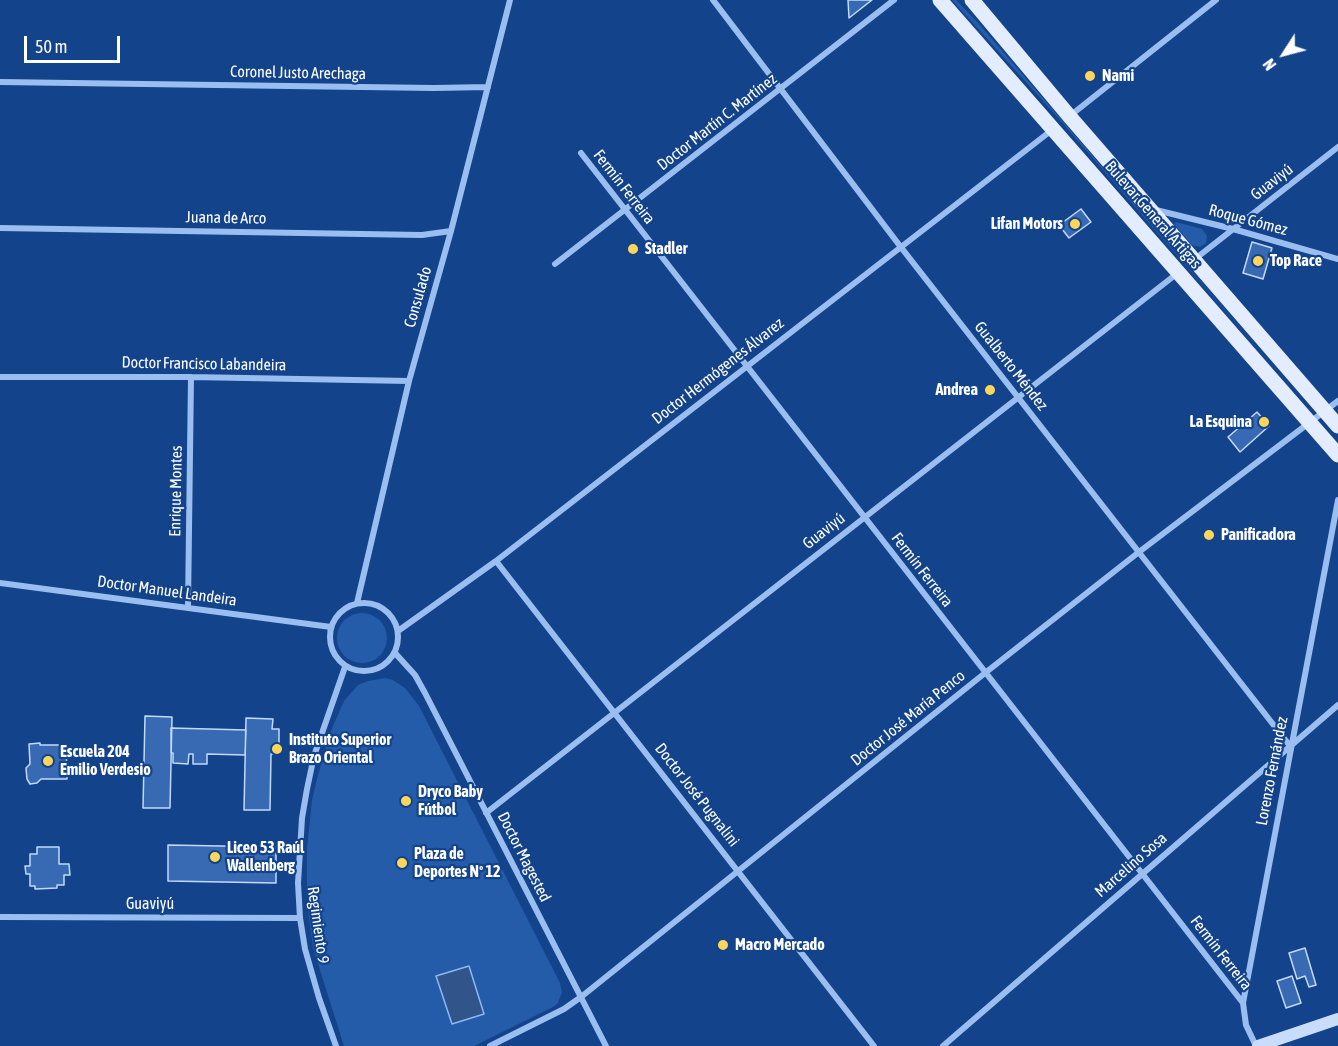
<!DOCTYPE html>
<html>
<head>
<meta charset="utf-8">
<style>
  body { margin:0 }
  #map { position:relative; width:1338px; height:1046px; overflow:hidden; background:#13438b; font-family:"Asap Condensed",sans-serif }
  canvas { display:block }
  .north { position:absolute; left:1254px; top:24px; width:60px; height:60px; -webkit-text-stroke:4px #13438b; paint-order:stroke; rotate:234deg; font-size:16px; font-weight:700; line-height:24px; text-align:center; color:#fff }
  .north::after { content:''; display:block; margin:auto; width:21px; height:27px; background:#fff; clip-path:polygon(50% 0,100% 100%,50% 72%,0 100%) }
  .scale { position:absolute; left:24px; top:36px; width:96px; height:27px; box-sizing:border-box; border:3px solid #fff; border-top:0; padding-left:8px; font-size:18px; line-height:21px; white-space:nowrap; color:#fff; -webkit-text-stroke:4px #13438b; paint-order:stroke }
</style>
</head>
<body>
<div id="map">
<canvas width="1338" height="1046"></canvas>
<div class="north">N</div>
<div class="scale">50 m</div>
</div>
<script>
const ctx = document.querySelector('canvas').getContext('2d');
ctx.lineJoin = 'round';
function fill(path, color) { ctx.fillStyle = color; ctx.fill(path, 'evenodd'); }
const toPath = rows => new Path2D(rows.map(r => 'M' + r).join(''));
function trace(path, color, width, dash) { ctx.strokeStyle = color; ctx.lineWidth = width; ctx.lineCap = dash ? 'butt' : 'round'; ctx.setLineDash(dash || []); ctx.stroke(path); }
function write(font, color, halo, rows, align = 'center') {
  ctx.font = font + ' "Asap Condensed",sans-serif'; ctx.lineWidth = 4.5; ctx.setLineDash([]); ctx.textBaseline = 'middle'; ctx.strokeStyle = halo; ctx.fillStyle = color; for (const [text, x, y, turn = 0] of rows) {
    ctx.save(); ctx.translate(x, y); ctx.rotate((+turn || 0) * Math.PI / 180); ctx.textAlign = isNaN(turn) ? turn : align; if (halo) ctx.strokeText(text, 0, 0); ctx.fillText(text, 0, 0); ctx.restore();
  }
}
fill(toPath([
  [952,0,956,0,980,25,1311,410,1052,111],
  [1176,222,1202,229,1207,236,1206,243,1200,247,1192,245,1174,224],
  '337 638a25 25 0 1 1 50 0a25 25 0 1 1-50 0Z',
  [385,678,393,680,405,688,419,706,560,983,562,992,558,1003,553,1007,474,1046,344,1046,313,948,307,902,307,849,312,800,317,779,330,733,344,701,358,685,368,681]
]), '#255caa');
const water = toPath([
  [469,966,484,1014,452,1024,436,976,469,966]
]);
fill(water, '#31548a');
trace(water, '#8cb8f4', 1.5);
const building = toPath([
  [848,0,872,0,849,18,848,0],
  [1081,209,1091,222,1069,238,1059,225,1081,209],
  [1252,242,1272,248,1263,279,1243,273,1252,242],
  [1257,412,1269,426,1240,452,1228,437,1257,412],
  [145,716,172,717,170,808,143,808,145,716],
  [246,718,273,719,272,729,279,729,279,754,271,754,270,810,244,810,246,718],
  [171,728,246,730,245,755,207,754,207,764,193,764,193,754,189,754,188,764,173,763,173,753,171,753,171,728],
  [40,743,40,745,66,745,67,779,41,779,37,783,30,784,27,779,26,768,30,764,29,744,40,743],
  [168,845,276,847,276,883,168,881,168,845],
  [37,847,59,847,59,864,69,864,70,875,64,875,64,885,57,885,57,888,35,889,35,886,30,886,30,874,26,874,25,866,30,866,30,854,37,854,37,847],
  [1305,948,1316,985,1309,987,1305,976,1297,979,1289,953,1305,948],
  [1292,976,1301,1003,1286,1008,1277,981,1292,976]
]);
fill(building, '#376ab2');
trace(building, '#c1dafc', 1.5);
trace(toPath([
  [713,0,900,246,1290,746],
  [0,82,434,88,488,87],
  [1071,115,1216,0],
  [581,153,1243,1003],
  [1156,210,1233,229,1338,259],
  [0,228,422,235,451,231],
  [1195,259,1338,147],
  [555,264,894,0],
  [0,377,191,377,409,381],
  [496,561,874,1046],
  [0,583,331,627],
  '330 637a34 34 0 1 1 68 0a34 34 0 1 1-68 0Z',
  [357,603,409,381,451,231,510,0],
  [188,606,191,377],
  [398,631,496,561,1052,130],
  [395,653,415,675,425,693,606,1046],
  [486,813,1179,272],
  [0,917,300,918],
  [336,1046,319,998,305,949,300,918,298,883,302,818,307,789,314,756,345,667],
  [490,1046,564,1009,581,997,985,673,1139,552,1338,401],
  [943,1046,1338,705],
  [1256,1046,1246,1025,1243,1003,1338,500]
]), '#9bbef0', 6);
trace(toPath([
  [1258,1046,1338,1019]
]), '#c9ddfb', 12);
trace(toPath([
  [940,0,1338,455],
  [972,0,1070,117,1338,426]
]), '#e4edff', 15);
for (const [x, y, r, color] of [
  [1090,76,6,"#ffd65a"],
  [1075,224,6,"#ffd65a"],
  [633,249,6,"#ffd65a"],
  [1258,261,6,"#ffd65a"],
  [990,390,6,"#ffd65a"],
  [1264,422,6,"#ffd65a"],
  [1209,535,6,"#ffd65a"],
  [277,749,6,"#ffd65a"],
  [48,761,6,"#ffd65a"],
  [406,801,6,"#ffd65a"],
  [215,857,6,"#ffd65a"],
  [402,863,6,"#ffd65a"],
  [723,945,6,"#ffd65a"]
]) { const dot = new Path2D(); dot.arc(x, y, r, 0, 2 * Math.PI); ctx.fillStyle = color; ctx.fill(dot); trace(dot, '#13438b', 2); }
write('16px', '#fff', '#13438b', [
  ["Coronel Justo Arechaga",298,73,1],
  ["Doctor Martín C. Martínez",717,122,-38],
  ["Guaviyú",1272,182,-38],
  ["Fermín Ferreira",624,187,52],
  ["Bulevar General Artigas",1153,215,49],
  ["Juana de Arco",226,218,1],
  ["Roque Gómez",1248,220,15],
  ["Consulado",418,297,-74],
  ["Doctor Francisco Labandeira",204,364,1],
  ["Gualberto Méndez",1011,366,52],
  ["Doctor Hermógenes Álvarez",718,371,-38],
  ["Enrique Montes",176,491,-89],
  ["Guaviyú",824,531,-38],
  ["Fermín Ferreira",922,570,52],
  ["Doctor Manuel Landeira",167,591,8],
  ["Doctor José María Penco",908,718,-39],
  ["Lorenzo Fernández",1272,771,-79],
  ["Doctor José Pugnalini",697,795,52],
  ["Doctor Magested",524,857,63],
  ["Marcelino Sosa",1131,865,-41],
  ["Guaviyú",150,904],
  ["Regimiento 9",318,925,82],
  ["Fermín Ferreira",1221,953,52]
]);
write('bold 16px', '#fff', '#13438b', [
  ["Nami",1102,76],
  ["Lifan Motors",1063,224,"right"],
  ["Stadler",645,249],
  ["Top Race",1270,261],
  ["Andrea",978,390,"right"],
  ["La Esquina",1252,422,"right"],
  ["Panificadora",1221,535],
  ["Instituto Superior",289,740],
  ["Brazo Oriental",289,758],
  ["Escuela 204",60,752],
  ["Emilio Verdesio",60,770],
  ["Dryco Baby",418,792],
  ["Fútbol",418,810],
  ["Liceo 53 Raúl",227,848],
  ["Wallenberg",227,866],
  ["Plaza de",414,854],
  ["Deportes Nº 12",414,872],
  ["Macro Mercado",735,945]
], 'left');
</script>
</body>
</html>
